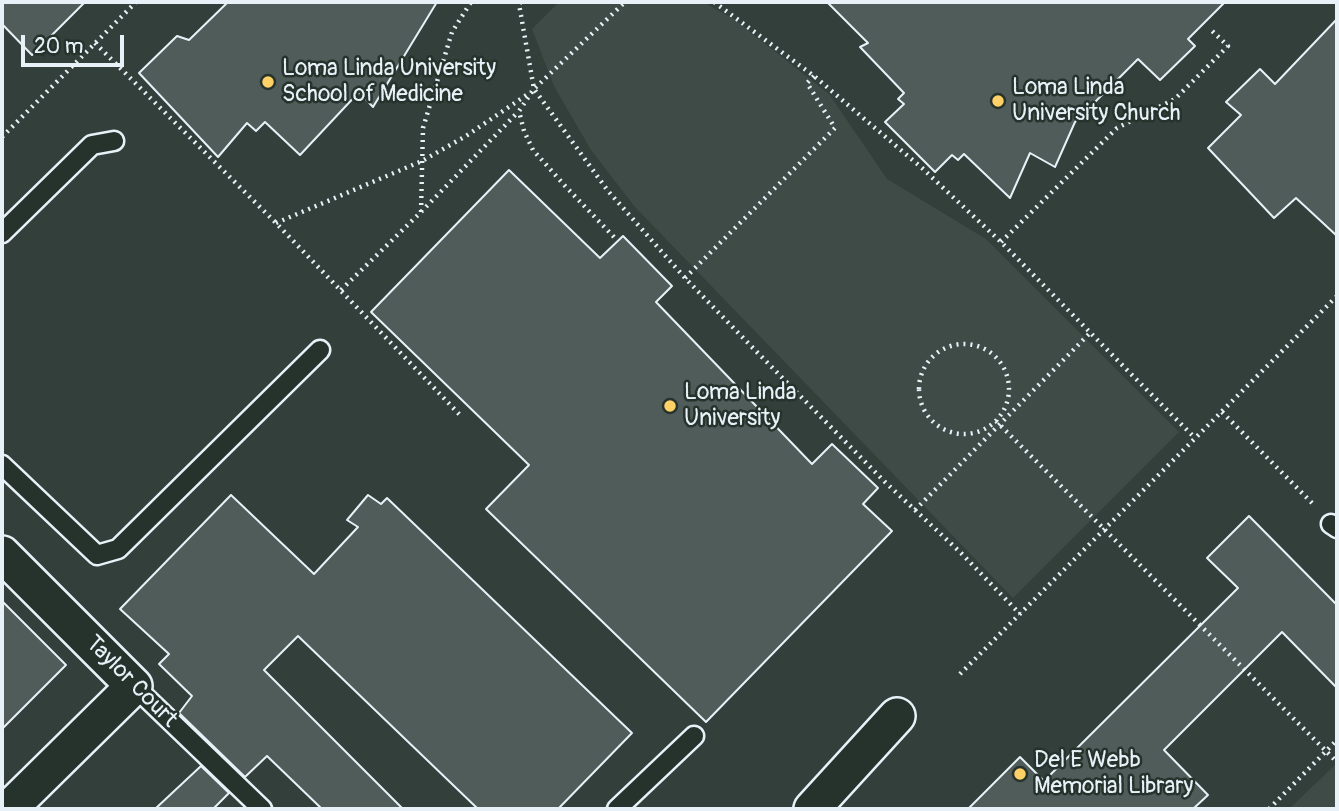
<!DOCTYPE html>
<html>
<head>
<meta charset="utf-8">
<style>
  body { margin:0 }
  #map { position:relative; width:1339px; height:811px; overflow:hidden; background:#26332d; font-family:Pangolin,sans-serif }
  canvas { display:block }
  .frame { position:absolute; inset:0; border:4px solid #e8f1f8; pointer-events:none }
  .scale { position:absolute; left:21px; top:35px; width:103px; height:32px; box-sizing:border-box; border:4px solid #e8f1f8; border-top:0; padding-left:9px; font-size:21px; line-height:24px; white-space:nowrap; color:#e8f1f8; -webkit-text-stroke:5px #26332d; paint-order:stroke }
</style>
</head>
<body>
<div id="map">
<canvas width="1339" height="811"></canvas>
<div class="frame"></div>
<div class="scale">20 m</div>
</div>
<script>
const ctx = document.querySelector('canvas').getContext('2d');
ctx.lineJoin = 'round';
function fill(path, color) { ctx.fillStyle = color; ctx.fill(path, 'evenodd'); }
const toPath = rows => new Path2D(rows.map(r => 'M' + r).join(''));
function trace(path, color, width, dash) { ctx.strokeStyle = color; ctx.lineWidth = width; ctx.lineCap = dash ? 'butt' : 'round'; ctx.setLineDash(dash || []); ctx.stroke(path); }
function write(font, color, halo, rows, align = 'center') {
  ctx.font = font + ' Pangolin,sans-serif'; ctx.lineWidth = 5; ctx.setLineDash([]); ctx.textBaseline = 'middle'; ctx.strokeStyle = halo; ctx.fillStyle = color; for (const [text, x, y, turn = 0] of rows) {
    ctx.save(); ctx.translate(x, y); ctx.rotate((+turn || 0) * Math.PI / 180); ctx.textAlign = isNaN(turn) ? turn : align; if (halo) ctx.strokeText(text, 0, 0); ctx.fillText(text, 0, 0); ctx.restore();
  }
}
fill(toPath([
  [2,2,1337,2,1337,809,2,809]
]), '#333f3a');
fill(toPath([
  [559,2,703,2,735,20,829,94,887,179,986,239,1179,432,1013,598,635,207,591,150,554,86,532,29],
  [1337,763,1337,809,1289,809]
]), '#3e4b47');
const building = toPath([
  [2,2,85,2,32,55,2,24,2,2],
  [228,2,437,2,373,107,359,92,300,155,265,122,256,131,247,123,218,157,139,73,177,36,189,40,228,2],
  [827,2,1225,2,1188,39,1195,46,1160,80,1138,59,1075,122,1055,167,1030,153,1010,198,964,154,958,160,952,155,935,172,885,122,904,104,898,99,904,93,860,47,868,43,827,2],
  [1337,19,1337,236,1296,198,1274,218,1208,148,1241,115,1226,102,1260,69,1275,84,1337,19],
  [509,170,600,258,623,236,672,286,656,302,812,464,832,444,878,488,863,504,892,531,706,722,486,509,529,465,371,312,509,170],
  [231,495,314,574,358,527,347,520,368,495,381,504,387,498,632,733,558,809,478,809,298,636,264,670,403,809,322,809,267,756,245,777,179,713,192,696,159,664,169,654,120,609,231,495],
  [1249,516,1337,605,1337,688,1282,632,1164,750,1208,795,1193,809,968,809,1020,757,1044,781,1238,588,1207,558,1249,516],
  [2,601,66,665,2,729,2,601],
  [201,766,229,793,213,809,155,809,201,766]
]);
fill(building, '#505c59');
trace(building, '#e8f1f8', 2);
const lane = toPath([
  [2,233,92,145,114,141],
  [2,465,97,555,118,549,320,350],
  [1331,524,1337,528],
  [134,686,262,809],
  [617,809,694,736]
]);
const street = toPath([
  [2,554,134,686,9,809],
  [812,809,897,716]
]);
trace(lane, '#e8f1f8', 23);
trace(street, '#e8f1f8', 40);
trace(toPath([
  [521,2,519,4,534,89,608,191,685,278,751,346,885,482,961,553,1020,614],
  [714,2,814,76,922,168,1001,242,1134,377,1195,438],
  [95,43,276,223,460,415],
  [2,137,136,2],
  [421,212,423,128,452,32,471,2],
  [276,223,422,161,466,136,531,92],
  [614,237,566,187,533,150,524,131,519,111,534,89,625,2],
  [1001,242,1117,128,1175,99,1228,46,1210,29],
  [685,278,835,128,807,83,814,76],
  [341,290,421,212,518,112],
  '919 389a45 45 0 1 1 90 0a45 45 0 1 1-90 0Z',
  [1222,412,1314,505],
  [996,421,1337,762],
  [915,510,1090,333],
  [960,674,1337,296],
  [1269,809,1337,740]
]), '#e8f1f8', 4.5, [2, 5]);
trace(lane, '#26332d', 18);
trace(street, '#26332d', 35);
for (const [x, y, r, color] of [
  [268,82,7,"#ffd166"],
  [998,101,7,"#ffd166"],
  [670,406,7,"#ffd166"],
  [1020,774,7,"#ffd166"]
]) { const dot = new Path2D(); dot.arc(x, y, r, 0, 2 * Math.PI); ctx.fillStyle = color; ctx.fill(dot); trace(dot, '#26332d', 2.5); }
write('23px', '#e8f1f8', '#26332d', [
  ["Loma Linda University",282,69],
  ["School of Medicine",282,95],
  ["Loma Linda",1012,88],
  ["University Church",1012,114],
  ["Loma Linda",684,393],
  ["University",684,419],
  ["Del E Webb",1034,761],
  ["Memorial Library",1034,787]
], 'left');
write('23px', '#e8f1f8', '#26332d', [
  ["Taylor Court",131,682,45]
]);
</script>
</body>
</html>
